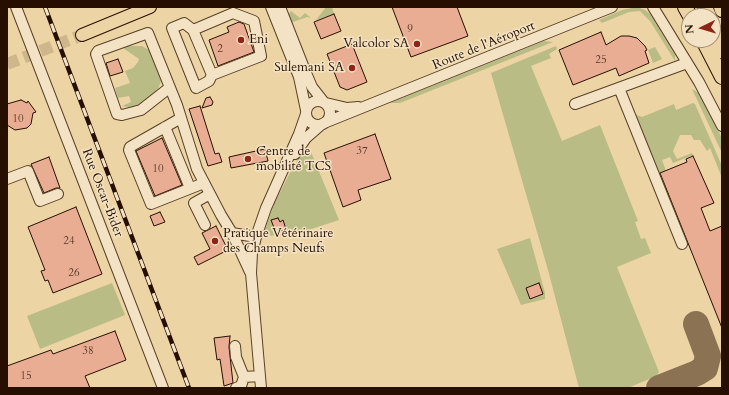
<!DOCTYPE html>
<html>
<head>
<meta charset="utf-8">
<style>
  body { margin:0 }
  #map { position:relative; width:729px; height:395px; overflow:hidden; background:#edd4a4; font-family:Cardo,serif }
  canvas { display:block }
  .frame { position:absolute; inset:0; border:8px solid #270f00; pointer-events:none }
  .north { position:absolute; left:681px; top:8px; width:40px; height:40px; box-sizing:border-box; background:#f3e3c4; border:1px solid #a18e76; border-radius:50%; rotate:265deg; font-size:11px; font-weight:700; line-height:16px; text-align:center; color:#270f00 }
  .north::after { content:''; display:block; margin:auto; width:14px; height:18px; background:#8f2418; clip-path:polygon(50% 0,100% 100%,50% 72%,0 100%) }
</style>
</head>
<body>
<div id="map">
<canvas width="729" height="395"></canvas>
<div class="frame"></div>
<div class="north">N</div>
</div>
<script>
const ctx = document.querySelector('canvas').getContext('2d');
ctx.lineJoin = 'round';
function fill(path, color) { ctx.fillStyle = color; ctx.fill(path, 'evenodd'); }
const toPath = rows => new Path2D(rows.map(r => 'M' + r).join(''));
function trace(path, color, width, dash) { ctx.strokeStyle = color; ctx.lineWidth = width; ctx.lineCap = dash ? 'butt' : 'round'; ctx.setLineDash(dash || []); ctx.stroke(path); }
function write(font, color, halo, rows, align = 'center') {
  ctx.font = font + ' Cardo,serif'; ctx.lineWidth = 3; ctx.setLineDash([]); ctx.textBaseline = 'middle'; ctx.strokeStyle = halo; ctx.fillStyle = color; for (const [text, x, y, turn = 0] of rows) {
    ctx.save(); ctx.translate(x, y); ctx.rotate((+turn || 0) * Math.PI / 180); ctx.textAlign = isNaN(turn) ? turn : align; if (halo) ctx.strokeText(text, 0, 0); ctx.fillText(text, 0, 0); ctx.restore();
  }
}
fill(toPath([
  [326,7,332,7,334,14,316,20],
  [637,7,645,10,650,14,675,55,675,61,650,21,640,11,629,12,602,23,599,20,622,10],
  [291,11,300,18,305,13,311,18,307,17,290,23,288,15],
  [544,41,553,42,400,103,389,103],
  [127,46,142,46,149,50,161,81,158,89,139,107,133,108,122,106,131,102,129,96,118,98,115,88,130,83,125,71,133,68,138,62,139,59,123,48],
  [556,46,557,49,549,54,551,58,531,66,562,141,600,125,638,221,635,222,641,239,645,238,651,253,617,267,659,372,656,376,628,388,579,388,548,270,491,73],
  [655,47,662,59,653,63,648,50],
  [692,89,699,93,716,125,722,139,722,153],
  [693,103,695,104,722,166,722,178,710,148,707,151,700,140,694,140,691,135,680,135,673,151,677,159,692,153,693,155,673,163,670,157,662,160,666,171,658,174,634,114,642,117,674,104,676,110],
  [309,147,339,220,305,231,262,237,275,202,293,167,304,150],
  [530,238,545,293,545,299,521,305,497,249],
  [112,283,125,315,40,349,27,316]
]), '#b9bc85');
trace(toPath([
  [659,388,697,373,705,368,708,356,696,324]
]), '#8a7252', 26);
const building = toPath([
  [392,7,457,7,468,36,411,57,392,7],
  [334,14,341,31,321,39,314,22,334,14],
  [239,22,244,24,254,52,218,66,209,40,229,32,227,27,239,22],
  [601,32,606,45,621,36,629,36,637,38,645,46,647,50,645,51,649,63,619,76,616,68,573,85,559,50,601,32],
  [352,44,367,82,347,90,340,87,327,54,352,44],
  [118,59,123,72,110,76,106,63,118,59],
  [210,97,213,102,212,105,202,108,206,98,210,97],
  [21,100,27,103,28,101,36,112,33,113,31,124,27,128,15,130,7,125,7,104,21,100],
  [200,106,215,154,219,153,222,162,208,166,189,109,200,106],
  [375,134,391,179,358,190,361,200,343,207,324,153,375,134],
  [162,138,182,185,155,196,136,151,162,138],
  [265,149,268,161,231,168,229,157,265,149],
  [693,156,714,203,701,208,710,231,722,226,722,328,660,173,687,162,686,159,693,156],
  [49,157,60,188,56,188,44,193,31,164,49,157],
  [76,207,102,274,53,293,48,280,45,281,41,271,45,270,28,227,76,207],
  [160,212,165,222,154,226,150,216,160,212],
  [278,218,280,222,283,220,286,229,276,233,271,220,278,218],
  [216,226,228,250,198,265,194,257,210,249,202,233,216,226],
  [539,283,543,294,530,299,526,288,539,283],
  [115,331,126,360,85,376,90,388,7,388,7,366,51,350,53,354,115,331],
  [230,336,229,347,233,383,224,386,220,359,217,360,214,338,230,336]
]);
fill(building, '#e8ad92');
trace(building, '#270f00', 1);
trace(toPath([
  [7,64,82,35]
]), '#cfb68b', 12, [12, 6]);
const minor = toPath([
  [16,7,163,388],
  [271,7,299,77,306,110],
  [280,7,306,73,312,87,323,101],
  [653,7,699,82,722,126],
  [233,13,254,21,261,56,212,75,193,30,233,13],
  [193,30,184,23,172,28,196,88,209,81,212,75],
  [169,88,141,110,122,115,117,114,96,54,98,51,148,33,177,105,197,169,221,215,232,233,256,237],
  [619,88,682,244],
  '306 113a12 12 0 1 1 24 0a12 12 0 1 1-24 0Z',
  [326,103,347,108,358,107],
  [575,104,687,63],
  [181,118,130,147,129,150,151,204,204,183],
  [324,123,612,7],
  [165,127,190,188],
  [295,154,306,138,322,124],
  [7,179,28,171,40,201,58,194],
  [205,225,194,203,210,194],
  [232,233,250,272],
  [235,346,236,357,244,377],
  [236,388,241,386,244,377,260,376],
  [261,388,251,273,252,253,256,237,266,208,299,134,306,114]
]);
const major = toPath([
  [82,35,150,7]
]);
const highway = toPath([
  [685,7,690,16],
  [705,7,709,16],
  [721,7,722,10],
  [713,28,722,51],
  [703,40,722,77]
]);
trace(minor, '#584029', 12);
trace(major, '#270f00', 14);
trace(highway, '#270f00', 16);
trace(minor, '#f3e3c4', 10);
trace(major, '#edd4a4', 12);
trace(highway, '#edd4a4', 14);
const rail = toPath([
  [45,7,189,388]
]);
trace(rail, '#270f00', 4.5);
trace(rail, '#f3e3c4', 3, [9]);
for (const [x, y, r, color] of [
  [241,40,4,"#8f2418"],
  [417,44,4,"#8f2418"],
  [352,68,4,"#8f2418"],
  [248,159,4,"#8f2418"],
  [215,241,4,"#8f2418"]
]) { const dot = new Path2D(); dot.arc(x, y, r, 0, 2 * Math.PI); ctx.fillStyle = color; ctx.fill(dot); trace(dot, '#f3e3c4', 1.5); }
write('11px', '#573624', null, [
  ["9",410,29],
  ["2",220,49],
  ["25",601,60],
  ["10",18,119],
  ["37",362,151],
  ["10",158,169],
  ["24",69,241],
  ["26",74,273],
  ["38",88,351],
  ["15",26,376]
]);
write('13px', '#270f00', '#f3e3c4', [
  ["Eni",249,40],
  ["Valcolor SA",409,44,"right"],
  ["Sulemani SA",344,68,"right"],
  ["Centre de",256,152],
  ["mobilité TCS",256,167],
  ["Pratique Vétérinaire",223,234],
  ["des Champs Neufs",223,249]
], 'left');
write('13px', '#270f00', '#f3e3c4', [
  ["Route de l'Aéroport",484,46,-22],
  ["Rue Oscar-Bider",102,193,69]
]);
</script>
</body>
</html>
